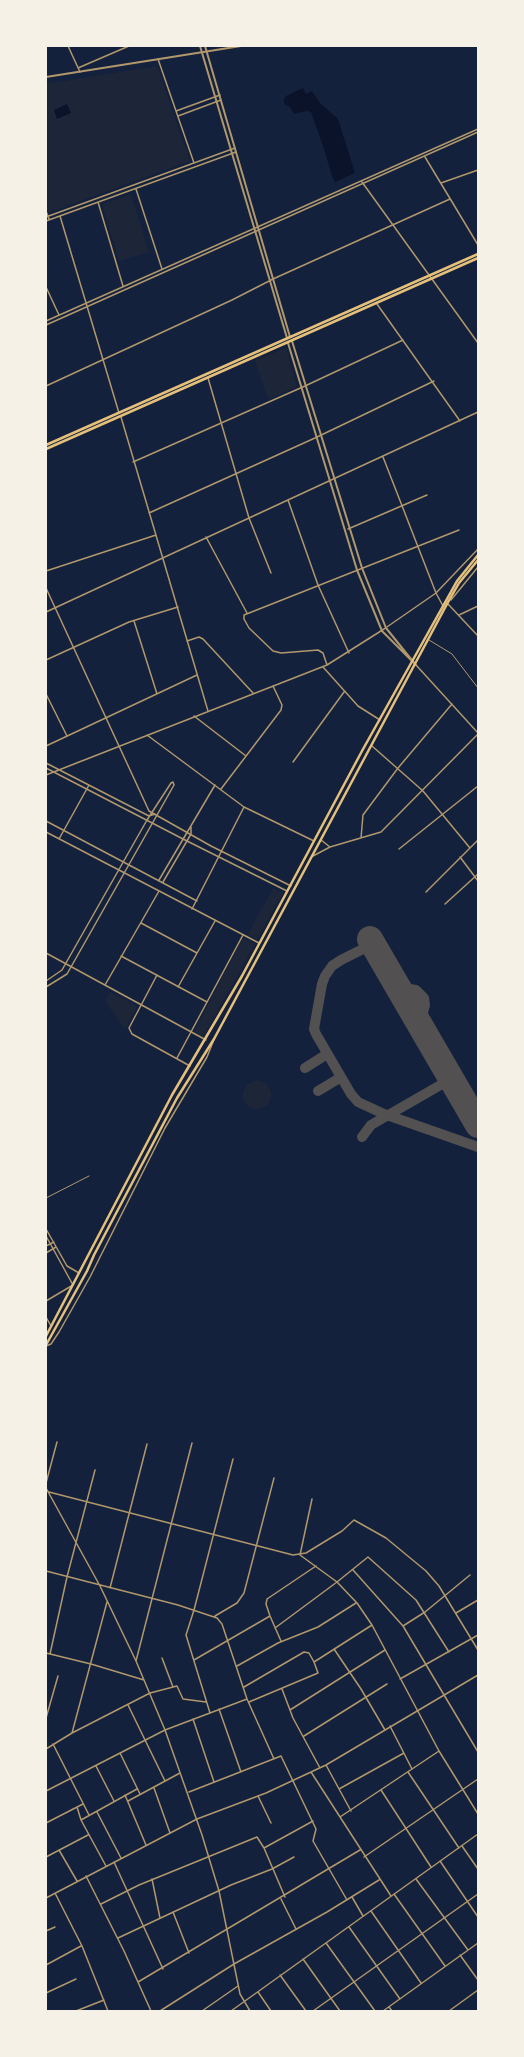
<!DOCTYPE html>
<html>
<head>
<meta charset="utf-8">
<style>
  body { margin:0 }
  #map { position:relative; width:524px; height:2057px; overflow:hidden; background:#14213d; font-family:"Varela Round",sans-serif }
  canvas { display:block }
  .frame { position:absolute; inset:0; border:47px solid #f6f1e7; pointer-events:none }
</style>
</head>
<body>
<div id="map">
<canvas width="524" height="2057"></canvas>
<div class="frame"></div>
</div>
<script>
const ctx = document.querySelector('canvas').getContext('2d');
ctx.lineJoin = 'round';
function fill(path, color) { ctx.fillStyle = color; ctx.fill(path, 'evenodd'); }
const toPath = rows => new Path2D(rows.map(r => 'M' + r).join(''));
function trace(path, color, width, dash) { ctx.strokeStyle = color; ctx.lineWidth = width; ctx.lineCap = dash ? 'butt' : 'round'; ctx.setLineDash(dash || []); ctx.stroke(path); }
fill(toPath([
  [157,66,190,161,48,213,46,206,46,84],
  [131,194,149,252,119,261,102,204],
  [286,348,297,387,268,399,255,360],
  [273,888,283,893,257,940,248,934],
  [243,938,255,944,203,1037,194,1032],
  [110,992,137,1006,125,1029,105,1001],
  '243 1095a14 14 0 1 1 28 0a14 14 0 1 1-28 0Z'
]), '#1d2539');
fill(toPath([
  [303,88,306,94,312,91,320,103,338,119,355,173,335,182,332,176,324,149,311,112,307,111,294,114,290,107,284,104,284,99,286,96],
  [67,104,71,113,57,119,54,110]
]), '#0b132b');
trace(toPath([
  [373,944,341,960,332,966,325,976,322,984,314,1029,316,1034,351,1094,358,1102,384,1114,478,1147],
  [400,990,410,989,416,990,424,998,425,1005,422,1016,425,1035],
  [305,1068,324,1056,326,1052],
  [444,1083,447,1073],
  [318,1091,338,1079,340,1075],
  [362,1137,371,1125,444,1083,455,1086]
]), '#525050', 10);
trace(toPath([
  [370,939,478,1125]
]), '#525050', 26);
trace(toPath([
  [429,640,452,654,478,688],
  [46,1198,89,1176]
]), '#b1986c', 1);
trace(toPath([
  [68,46,80,72],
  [158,59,194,163],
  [78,68,129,46],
  [176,111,220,95],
  [178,116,221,100],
  [425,157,478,245],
  [362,182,478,343],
  [441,183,478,170],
  [136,189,162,269],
  [98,202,123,286],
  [46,211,49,219],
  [60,216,119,413],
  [46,217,235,148],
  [46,221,236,152],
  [46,287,59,315],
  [377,304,460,421],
  [46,321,478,129],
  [46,325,478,132],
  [208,378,249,518,271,573],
  [46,386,232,300,273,279,450,199],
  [121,417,208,711],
  [383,457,436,593,443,606],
  [133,462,305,386,403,340],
  [288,500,318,585,349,653],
  [149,513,315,438,434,381],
  [348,529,427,495],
  [206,537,247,613],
  [46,571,156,535],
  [46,588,149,811,211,846,291,886],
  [451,600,478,567],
  [448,604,478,636],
  [46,612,478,412],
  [459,615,478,606],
  [134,621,157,694],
  [187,641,199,637,203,639,253,693],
  [46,660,129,622,178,607],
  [327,665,323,653,318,650,281,653,273,651,249,628,244,619,244,615,459,530],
  [416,665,478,733],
  [323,667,358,706,380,720],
  [46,694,67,736],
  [194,716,246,756],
  [147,735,244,807,314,841],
  [46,746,197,675],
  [372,746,423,791,470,848],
  [293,762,344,692],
  [46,763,149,816,155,814],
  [46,768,183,839,287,891],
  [46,775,327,665,384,629,436,593,478,549],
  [221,789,281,710,282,705,273,686],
  [46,821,197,901],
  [46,832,259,943],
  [361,838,363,815,398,768,452,704],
  [59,839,89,785],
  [321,840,330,847],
  [399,849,478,786],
  [313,856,330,847,381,832,478,734],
  [460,857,478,881],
  [159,880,215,785],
  [163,882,191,834,191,827],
  [426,892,478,840],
  [445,904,478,874],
  [192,909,244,807],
  [141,923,197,953],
  [46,953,206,1040],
  [121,956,207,1002],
  [157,975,129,1028,132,1034,190,1066],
  [46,981,62,970,147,820,171,783,173,782,174,785,67,974,46,987],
  [105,985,159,891],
  [178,987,215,921],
  [177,1058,243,935],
  [46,1229,67,1266,79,1273],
  [46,1236,73,1285,46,1301],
  [46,1246,54,1242],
  [46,1253,56,1247],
  [46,1317,51,1326],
  [46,1346,51,1344,59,1332,90,1277,165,1128,207,1057,213,1042],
  [46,1483,57,1442],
  [46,1488,100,1586,136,1661,165,1730,202,1835,219,1891,240,1994,250,2011],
  [49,1492,293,1555,306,1553,342,1531,354,1520,386,1538,426,1571,439,1586,478,1650],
  [300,1555,337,1582,357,1603,372,1625,439,1751,478,1814],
  [300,1555,312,1499],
  [353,1570,403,1626,478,1752],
  [46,1571,178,1605,217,1618,222,1624,247,1699,274,1759],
  [110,1588,147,1444],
  [456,1613,478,1600],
  [215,1616,237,1603,244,1593,274,1478],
  [403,1626,425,1612,470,1575],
  [275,1628,337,1582,368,1557,416,1600,449,1652],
  [281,1641,270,1616,266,1604,267,1599,316,1566],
  [334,1649,361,1689,385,1730],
  [46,1653,91,1664,144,1680],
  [50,1654,67,1577,95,1470],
  [162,1658,173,1687],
  [194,1660,270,1616],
  [136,1661,192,1443],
  [314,1662,372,1625],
  [237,1666,278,1643,318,1627,356,1603],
  [400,1679,478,1635],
  [244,1687,304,1652,309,1653,314,1662,318,1673,249,1702],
  [282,1689,293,1718,320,1768],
  [128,1705,165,1781],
  [219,1709,241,1772],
  [290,1710,385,1650],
  [210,1713,186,1635,194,1610,233,1459],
  [46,1718,58,1676],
  [193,1719,214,1782],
  [390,1726,412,1769],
  [72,1733,107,1602],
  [304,1736,387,1684],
  [53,1744,89,1815],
  [46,1749,72,1733,150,1693,177,1686,183,1699,206,1702],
  [120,1753,140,1794],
  [326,1765,351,1811],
  [96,1766,114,1801],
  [311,1772,391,1896],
  [408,1772,459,1848],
  [154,1788,170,1833],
  [339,1789,404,1753],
  [381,1790,431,1867],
  [46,1791,165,1730,247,1699],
  [189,1792,281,1756,316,1829,313,1841,347,1900],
  [125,1795,146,1845],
  [258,1796,271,1823],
  [128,1801,180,1773],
  [77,1807,81,1820,106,1866],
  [97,1812,121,1858],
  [340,1817,439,1751],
  [81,1820,137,1789],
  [46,1823,83,1804],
  [462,1846,478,1869],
  [264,1848,313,1821],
  [59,1850,77,1881],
  [46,1857,88,1835],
  [364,1857,478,1779],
  [440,1861,478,1917],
  [114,1862,163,1969],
  [86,1876,124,1951,151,2011],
  [152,1879,160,1918],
  [416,1879,468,1950],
  [55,1893,82,1946,108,2011],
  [394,1894,445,1966],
  [352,1897,363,1916],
  [46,1898,197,1819,266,1793,326,1765,478,1675],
  [281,1899,296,1929],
  [101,1904,139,1885,257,1837,264,1848,285,1897],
  [371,1911,421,1983],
  [173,1912,189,1953],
  [349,1927,400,1999],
  [46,1931,55,1927],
  [118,1938,231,1885,272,1869,294,1857],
  [326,1943,375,2011],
  [460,1955,478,1980],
  [303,1959,340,2011],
  [46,1965,81,1946],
  [280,1975,306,2011],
  [138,1982,360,1850],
  [258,1992,271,2011],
  [46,1993,76,1979],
  [389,2007,392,2011],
  [76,2011,104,2000],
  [160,2011,234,1964,327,1912,379,1880],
  [202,2011,238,1986],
  [231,2011,478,1834],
  [313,2011,478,1894],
  [383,2011,478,1943],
  [449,2011,478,1990]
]), '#b1986c', 1.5);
trace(toPath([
  [200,46,287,338],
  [205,46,290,337],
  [46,77,241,46],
  [292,341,362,568,386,628,415,664],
  [288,343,357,570,382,631,416,665]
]), '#b1986c', 2);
trace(toPath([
  [46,445,478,254],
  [46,449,478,258],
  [46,1336,172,1095,242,976,362,751,457,581,478,555],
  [46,1345,87,1271,94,1255,177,1098,214,1039,447,604,459,583,478,560]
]), '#e5c07b', 2.5);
</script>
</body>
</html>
